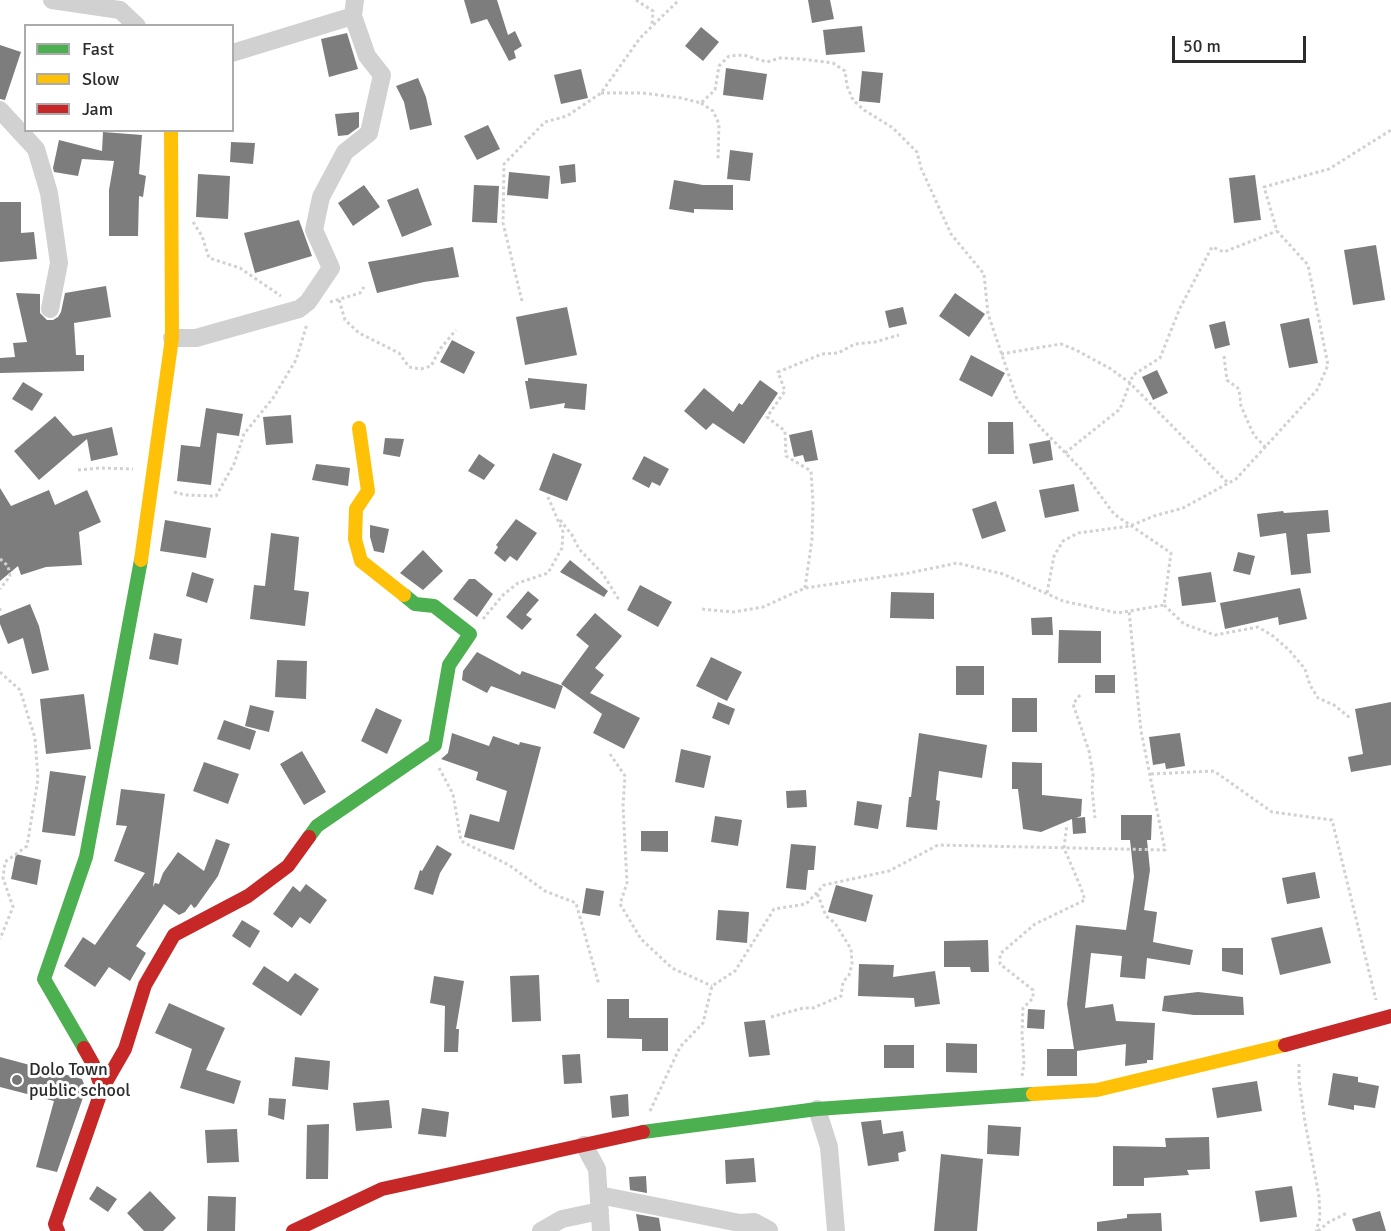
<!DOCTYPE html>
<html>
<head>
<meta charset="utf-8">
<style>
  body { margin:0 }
  #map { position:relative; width:1391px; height:1231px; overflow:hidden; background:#fff; font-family:Signika,sans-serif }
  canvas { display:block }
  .legend { position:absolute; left:24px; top:24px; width:210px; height:108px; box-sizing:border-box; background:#fff; border:2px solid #ababab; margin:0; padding:8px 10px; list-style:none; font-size:18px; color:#2c2c2c }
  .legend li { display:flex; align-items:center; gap:12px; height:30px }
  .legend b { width:30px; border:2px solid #ababab }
  .scale { position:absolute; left:1172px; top:36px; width:134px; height:27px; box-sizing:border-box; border:3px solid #2c2c2c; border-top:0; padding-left:8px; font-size:18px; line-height:21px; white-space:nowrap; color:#2c2c2c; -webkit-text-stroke:4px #fff; paint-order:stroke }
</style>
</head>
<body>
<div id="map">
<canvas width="1391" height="1231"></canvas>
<ul class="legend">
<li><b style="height:8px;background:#4caf50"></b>Fast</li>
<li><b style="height:8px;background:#ffc107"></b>Slow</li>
<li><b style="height:8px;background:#c62828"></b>Jam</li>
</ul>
<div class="scale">50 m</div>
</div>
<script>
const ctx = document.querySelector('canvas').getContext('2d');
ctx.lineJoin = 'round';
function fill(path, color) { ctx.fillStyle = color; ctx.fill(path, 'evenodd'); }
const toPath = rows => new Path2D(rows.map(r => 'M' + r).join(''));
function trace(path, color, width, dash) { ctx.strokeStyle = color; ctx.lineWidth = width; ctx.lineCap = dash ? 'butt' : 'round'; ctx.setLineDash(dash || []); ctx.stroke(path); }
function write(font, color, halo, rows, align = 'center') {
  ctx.font = font + ' Signika,sans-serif'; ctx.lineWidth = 6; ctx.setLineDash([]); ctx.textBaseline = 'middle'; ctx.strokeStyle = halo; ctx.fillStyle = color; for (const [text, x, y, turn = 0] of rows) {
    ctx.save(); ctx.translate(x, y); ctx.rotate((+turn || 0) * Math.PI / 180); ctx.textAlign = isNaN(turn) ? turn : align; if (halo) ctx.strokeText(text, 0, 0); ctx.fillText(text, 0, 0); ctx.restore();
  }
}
fill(toPath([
  [464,0,497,0,508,35,515,31,522,46,514,51,516,58,509,61,487,19,471,24],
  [808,0,830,0,834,19,812,23],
  [862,26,865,52,826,55,823,30],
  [701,27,719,42,703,61,685,46],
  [347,33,358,69,329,77,321,39],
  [0,45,21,52,5,100,0,99],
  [726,68,767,74,763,100,723,95],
  [581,69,588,98,561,104,554,75],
  [862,71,883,73,880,103,859,101],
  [418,78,426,97,432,125,410,130,404,102,396,86],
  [359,112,359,127,348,135,338,136,335,114],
  [488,125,500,149,477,160,464,136],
  [103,132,142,135,139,174,146,176,143,197,139,196,138,236,109,236,109,190,114,161,82,159,78,176,54,172,53,168,59,140,102,151],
  [231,142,255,143,253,164,230,162],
  [730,150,753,153,750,181,727,179],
  [575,164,576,182,561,184,559,166],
  [509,172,550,176,548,199,507,195],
  [198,174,230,176,228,219,196,217],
  [1255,175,1261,220,1234,223,1229,178],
  [674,180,703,185,733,185,733,210,694,209,694,213,669,209],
  [364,185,380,207,353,226,338,203],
  [474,185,499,186,497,223,472,222],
  [418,188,432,225,402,237,387,200],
  [0,202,21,202,21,233,34,232,37,259,0,262],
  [299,220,312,256,255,273,244,233],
  [1376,245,1385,300,1353,305,1344,250],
  [453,247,459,277,424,282,377,293,368,262],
  [106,286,111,317,74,323,76,355,84,355,84,371,0,373,0,358,15,357,13,343,27,342,16,293,40,294,40,313,47,320,53,320,58,317,61,312,65,293],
  [955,293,985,314,969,337,939,316],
  [567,307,577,355,525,365,516,317],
  [903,307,907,324,889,328,885,311],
  [1309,318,1318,363,1289,368,1280,324],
  [1225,321,1230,345,1215,349,1209,325],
  [452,340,475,352,464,374,440,362],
  [971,355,1005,373,992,397,959,380],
  [1157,370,1168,393,1153,400,1142,377],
  [528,378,587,384,585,410,564,408,565,403,530,409,525,381,528,381],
  [760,380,778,393,744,444,713,423,706,430,684,411,704,388,733,412,739,403,742,405],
  [23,382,43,394,32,411,12,399],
  [206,408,243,414,239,436,217,433,211,485,177,481,181,445,200,447],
  [291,415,293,443,266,445,263,417],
  [55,416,73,436,112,427,118,455,91,461,87,439,39,480,14,451],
  [988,422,1013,422,1014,454,988,454],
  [812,430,818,460,805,462,803,455,794,457,789,435],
  [385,438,404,439,400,457,383,454],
  [1050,440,1053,460,1033,464,1029,444],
  [553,453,582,464,567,501,539,490],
  [479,454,495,465,484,480,468,471],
  [644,456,669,469,660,486,652,482,649,488,632,479],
  [316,464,350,468,348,486,312,480],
  [1074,484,1079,511,1045,518,1039,490],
  [0,488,11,506,49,490,55,505,87,490,101,522,79,532,82,565,46,567,21,575,18,566,0,581],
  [996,501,1006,531,982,539,972,509],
  [1328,510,1330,532,1307,534,1311,573,1291,575,1286,533,1260,537,1257,514,1283,511,1284,513],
  [516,519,537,533,517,561,510,556,505,562,494,553,498,547,496,545],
  [165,520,211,528,206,558,160,551],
  [370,525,389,529,384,553,374,551,370,537],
  [271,533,299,537,294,590,309,592,305,626,250,619,254,585,265,586],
  [423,550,443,571,423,590,400,573],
  [1238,552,1255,556,1250,575,1233,571],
  [570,560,608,591,604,597,560,572],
  [192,572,214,579,207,603,186,596],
  [1211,572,1216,602,1182,606,1178,577],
  [469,579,475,579,493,594,477,617,453,599],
  [640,585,672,602,658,627,627,610],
  [1300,588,1307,619,1279,625,1278,617,1225,629,1220,603],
  [528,591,539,600,526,615,532,619,522,630,506,617],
  [891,592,934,593,934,619,890,618],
  [30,604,39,626,49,670,32,674,23,638,8,644,0,624,0,616],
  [595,613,622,636,595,668,604,675,590,693,640,718,624,749,593,733,602,714,561,684,589,646,576,635],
  [1052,617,1053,635,1032,635,1031,618],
  [1059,630,1101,631,1101,663,1058,663],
  [154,633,182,639,178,665,149,659],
  [477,652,520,675,522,671,563,686,555,709,491,686,487,693,462,680,463,671],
  [711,657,742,672,727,701,696,686],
  [277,660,307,661,306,699,275,697],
  [956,666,984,666,984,695,956,695],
  [1095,675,1115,675,1115,693,1095,693],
  [84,694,91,749,46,754,40,699],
  [1012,698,1037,698,1037,732,1012,732],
  [718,702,735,709,729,725,712,718],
  [1391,702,1391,765,1351,772,1348,757,1363,754,1355,709],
  [250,705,274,711,269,732,245,726],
  [376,708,402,720,387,754,361,741],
  [224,720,256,731,250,750,217,739],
  [452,733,489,746,493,736,519,745,520,742,541,747,514,850,464,837,470,814,499,822,507,791,476,780,478,772,441,759,448,753],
  [919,733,987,745,982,778,939,771,936,800,940,801,937,830,906,827,909,797,911,797],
  [1180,733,1185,766,1166,769,1165,763,1153,765,1149,737],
  [681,749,711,756,704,788,675,782],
  [302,751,326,792,304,805,280,764],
  [204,762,239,774,228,804,193,791],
  [1012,762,1042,763,1042,795,1082,799,1081,816,1076,818,1085,817,1086,833,1073,834,1072,819,1041,832,1023,829,1018,789,1012,789],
  [50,771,86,776,75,836,42,832],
  [121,789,165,794,153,887,155,883,159,884,163,873,178,852,204,871,216,839,230,844,218,876,196,907,194,908,191,904,185,912,179,915,164,904,136,946,146,953,130,981,109,967,95,987,64,966,66,963,83,937,95,945,145,873,114,861,127,826,116,825],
  [806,790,807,807,787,808,786,791],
  [857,801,882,805,878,829,854,825],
  [1121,815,1152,815,1151,840,1147,840,1150,870,1144,910,1157,912,1153,942,1193,950,1190,965,1147,958,1145,979,1120,977,1122,956,1091,953,1085,1008,1113,1004,1116,1021,1155,1023,1153,1060,1147,1060,1147,1063,1125,1066,1126,1044,1077,1051,1077,1076,1047,1076,1047,1049,1074,1049,1067,1004,1076,925,1126,930,1134,877,1130,840,1121,840],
  [715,816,742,820,738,846,711,842],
  [641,831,668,831,668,852,641,851],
  [791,844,816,846,814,870,808,870,806,890,786,888],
  [437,845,452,854,440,873,433,895,414,889,420,870,422,871],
  [16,854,41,860,37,885,11,879],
  [1315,872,1320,898,1287,904,1282,878],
  [306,884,327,900,310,924,300,917,292,928,273,914,293,886,300,892],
  [836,885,873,895,866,922,828,912],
  [586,888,604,891,600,916,582,913],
  [718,910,749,912,747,943,716,940],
  [242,920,260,931,250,948,232,936],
  [1322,927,1331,963,1280,975,1271,938],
  [988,940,989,972,971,972,970,967,944,967,944,941],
  [1222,948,1243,948,1243,975,1222,971],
  [859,964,894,965,893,977,935,971,940,1004,915,1007,914,998,858,996],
  [264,966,288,982,295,973,319,989,301,1016,252,984],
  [539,975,541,1021,512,1022,510,976],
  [434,976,464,981,456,1029,459,1029,458,1052,444,1052,445,1006,430,1003],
  [1198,992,1243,997,1244,1015,1194,1015,1162,1011,1164,996],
  [607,999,629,999,629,1018,668,1018,668,1051,642,1051,642,1039,607,1038],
  [169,1003,225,1028,206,1070,241,1081,234,1104,180,1088,192,1049,155,1033],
  [1028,1009,1045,1010,1044,1029,1027,1028],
  [765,1020,770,1055,749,1057,744,1022],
  [946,1043,977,1044,977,1073,946,1072],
  [884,1045,914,1045,914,1068,884,1068],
  [580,1054,582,1083,564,1084,562,1055],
  [0,1057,82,1079,86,1089,57,1172,36,1167,54,1101,0,1087],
  [295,1057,330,1061,328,1090,292,1086],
  [1333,1073,1358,1077,1358,1082,1379,1086,1375,1108,1354,1105,1354,1110,1328,1105],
  [1257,1081,1262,1111,1217,1118,1212,1088],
  [628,1094,629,1116,612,1118,610,1096],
  [269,1098,286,1099,284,1120,268,1115],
  [389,1100,392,1128,356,1131,353,1103],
  [422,1108,449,1112,446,1137,418,1134],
  [881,1120,883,1134,903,1131,906,1151,898,1153,899,1161,868,1166,861,1122],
  [329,1124,328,1179,306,1179,307,1125],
  [988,1125,1021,1127,1019,1156,987,1154],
  [237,1129,239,1162,207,1163,205,1130],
  [1209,1137,1210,1169,1187,1170,1189,1175,1144,1178,1144,1186,1113,1186,1113,1146,1166,1147,1165,1138],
  [941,1154,983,1159,977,1231,934,1231],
  [754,1158,756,1182,726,1184,725,1160],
  [646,1176,647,1193,630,1190,629,1177],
  [97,1186,117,1199,108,1212,89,1199],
  [1292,1186,1297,1217,1260,1222,1255,1191],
  [150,1191,176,1218,163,1231,144,1231,127,1213],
  [208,1196,236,1197,235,1231,207,1231],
  [1380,1211,1386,1231,1356,1231,1352,1219],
  [1161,1213,1162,1231,1097,1231,1097,1222,1127,1218,1127,1214],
  [636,1214,659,1218,661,1231,639,1231]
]), '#7d7d7d');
trace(toPath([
  [636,0,653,11,652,24],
  [601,93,643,93,681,98,701,103,715,90,719,66,729,56,744,55,767,62,780,58,801,59,833,63,845,71,847,86,853,100,864,110,893,128,917,152,921,168,951,234,984,274,988,314,1017,399,1041,428,1081,469,1114,514,1171,553,1164,605,1118,613,1063,601,1003,574,957,563,909,573,805,588,763,607,734,612,701,609],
  [701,103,713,111,719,124,718,160],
  [193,222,202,236,209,258,240,268,281,296],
  [339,300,345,320,359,333,399,353,409,367,421,369,431,366,440,349,456,330],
  [522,301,503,223,504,164,545,122,567,116,601,93,640,38,679,0],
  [330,302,360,293,364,287],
  [1001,354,1061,344,1076,350,1111,369,1130,383,1228,483],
  [1224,356,1227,380,1239,389,1241,406,1248,422,1254,435,1266,448],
  [1065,453,1120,409,1133,375,1160,358,1180,308,1212,247,1224,252,1277,231],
  [78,470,100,468,133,469],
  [174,492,186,495,216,496,234,464,244,434,273,398,296,360,307,324],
  [560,520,572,535,579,549,603,574,619,600],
  [0,559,8,566,10,576,0,589],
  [805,588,812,539,813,502,811,471,786,456,785,431,767,417,785,391,778,372,822,354,838,353,855,344,875,342,899,335],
  [1047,593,1054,556,1063,541,1078,533,1130,526,1154,516,1183,508,1236,479,1317,390,1328,365,1308,265,1277,231,1264,187,1329,169,1391,130],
  [1164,605,1184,624,1215,635,1258,627,1273,636,1289,650,1305,669,1310,685,1318,698,1334,705,1350,718],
  [0,608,0,612],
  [483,619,503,595,518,583,548,573,562,548,563,532,548,497],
  [0,672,20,690,35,738,38,779,27,846,5,862,3,878,13,907,0,939],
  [1080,695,1073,704,1089,751,1093,774,1092,789,1095,818],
  [610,754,625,776,623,806,627,883,620,904,641,939,672,968,712,986],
  [439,768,453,794,461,841,509,865,545,891,576,903,599,985],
  [1151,774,1214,771,1272,812,1332,820,1376,1000],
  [771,1017,803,1008,813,1008,841,996,843,982,849,975,852,964,851,949,835,923,826,916,817,893],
  [1299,1064,1299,1081,1305,1122,1319,1196,1320,1218,1316,1231],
  [1022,1076,1024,1064,1022,1033,1023,1008,1033,998,1033,990,1000,964,1000,954,1035,924,1085,900,1081,888,1064,848,1067,824],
  [650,1111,680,1047,703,1023,712,986,735,971,774,909,806,904,824,885,889,871,938,845,1165,850,1141,731,1129,611],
  [1318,1231,1329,1222,1347,1213]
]), '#d1d1d1', 3, [3, 3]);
trace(toPath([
  [52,0,120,10,137,26],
  [232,53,353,16,355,0],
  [0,110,36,149,49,193,59,263,50,309],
  [172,338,196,338,299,309,308,302,331,268,314,230,321,197,345,152,369,133,382,75,367,56,353,16],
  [817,1109,829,1147,836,1231],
  [584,1145,597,1169,601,1231],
  [599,1195,740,1223,754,1222,769,1230],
  [541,1231,562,1219,600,1211]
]), '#d1d1d1', 18);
trace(toPath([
  [309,837,317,826,435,745,449,665,470,634,434,606,415,604,404,595],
  [84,1048,44,979,86,857,141,560],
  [643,1132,817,1109,1033,1094]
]), '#4caf50', 14);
trace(toPath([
  [359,428,368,491,356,509,355,539,361,561,404,595],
  [141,560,172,338,171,130],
  [1033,1094,1097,1090,1285,1045]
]), '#ffc107', 14);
trace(toPath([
  [1285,1045,1391,1016],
  [102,1089,125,1049,145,985,174,935,248,896,288,866,309,837],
  [58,1231,55,1224,102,1089,93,1064,84,1048],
  [293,1231,382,1189,643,1132]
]), '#c62828', 14);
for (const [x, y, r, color] of [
  [17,1080,6,"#767676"]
]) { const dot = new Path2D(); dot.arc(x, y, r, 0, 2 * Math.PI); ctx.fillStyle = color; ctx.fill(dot); trace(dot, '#fff', 2); }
write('18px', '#2c2c2c', '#fff', [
  ["Dolo Town",29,1070],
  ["public school",29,1091]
], 'left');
</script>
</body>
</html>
